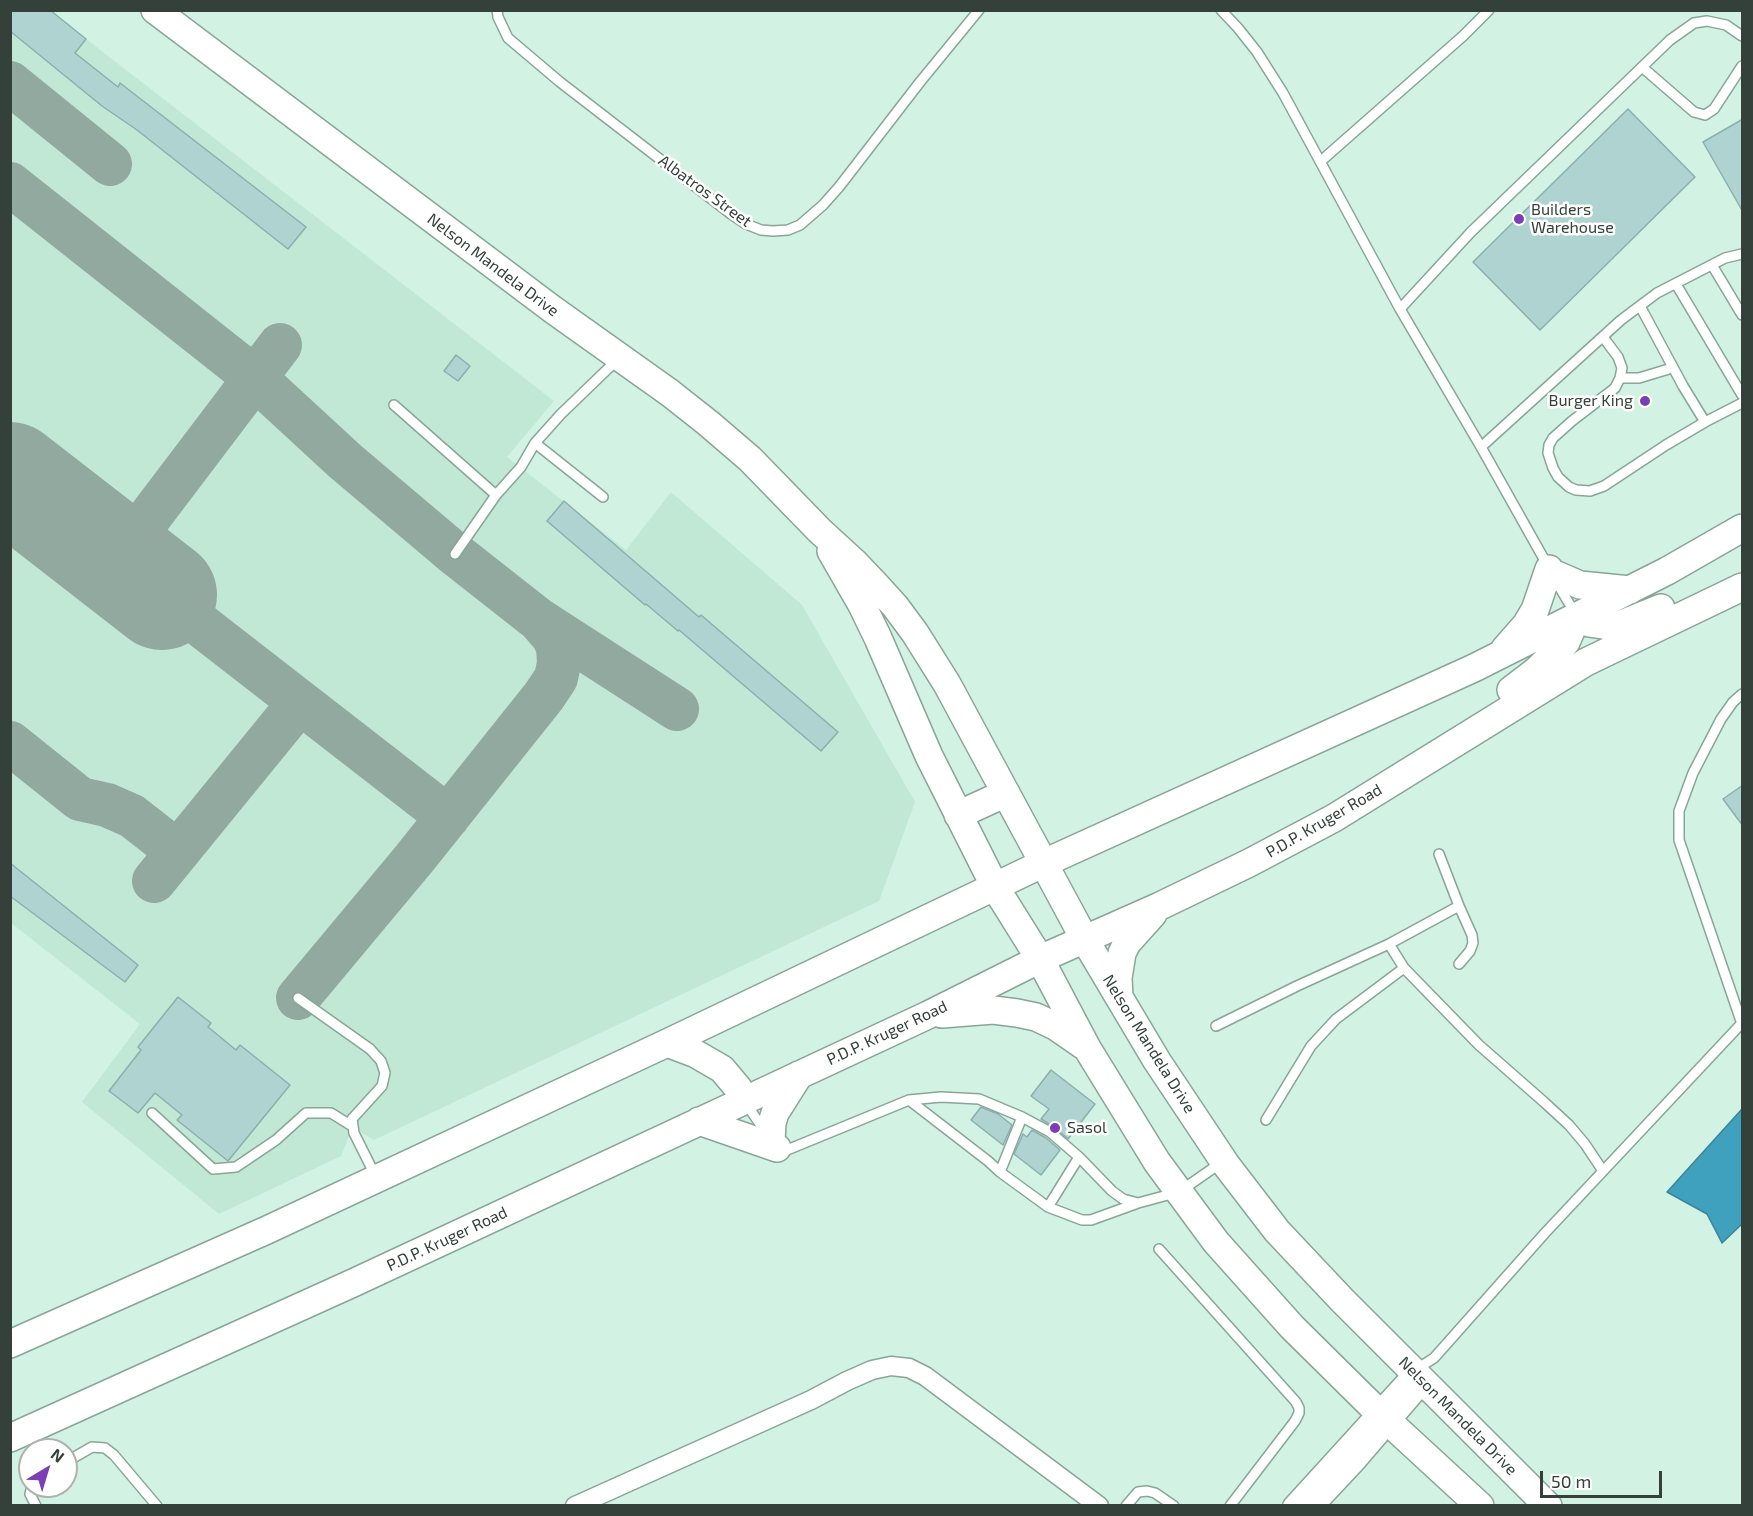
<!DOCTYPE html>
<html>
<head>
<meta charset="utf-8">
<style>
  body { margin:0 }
  #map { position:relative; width:1753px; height:1516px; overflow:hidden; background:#d2f2e3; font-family:"Exo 2",sans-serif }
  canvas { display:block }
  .frame { position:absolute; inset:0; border:12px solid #34403a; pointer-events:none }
  .north { position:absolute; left:18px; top:1438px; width:60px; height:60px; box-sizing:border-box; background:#fff; border:2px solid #aeb3b0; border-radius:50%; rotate:38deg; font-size:16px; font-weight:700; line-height:24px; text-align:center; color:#34403a }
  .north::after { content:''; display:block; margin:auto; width:21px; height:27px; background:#7a3fb5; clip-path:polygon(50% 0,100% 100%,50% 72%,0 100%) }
  .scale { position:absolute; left:1540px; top:1471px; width:122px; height:27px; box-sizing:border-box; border:3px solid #34403a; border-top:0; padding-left:8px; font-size:18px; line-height:21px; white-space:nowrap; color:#34403a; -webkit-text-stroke:4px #fff; paint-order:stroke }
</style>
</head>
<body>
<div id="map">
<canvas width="1753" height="1516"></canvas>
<div class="frame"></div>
<div class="north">N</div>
<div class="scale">50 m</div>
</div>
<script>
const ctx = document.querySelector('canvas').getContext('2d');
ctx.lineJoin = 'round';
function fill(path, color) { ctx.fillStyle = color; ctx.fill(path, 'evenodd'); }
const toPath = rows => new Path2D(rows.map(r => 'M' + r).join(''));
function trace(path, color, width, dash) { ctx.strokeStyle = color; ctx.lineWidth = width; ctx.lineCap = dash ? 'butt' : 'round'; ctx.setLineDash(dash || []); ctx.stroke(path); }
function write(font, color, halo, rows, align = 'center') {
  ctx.font = font + ' "Exo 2",sans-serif'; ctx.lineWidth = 5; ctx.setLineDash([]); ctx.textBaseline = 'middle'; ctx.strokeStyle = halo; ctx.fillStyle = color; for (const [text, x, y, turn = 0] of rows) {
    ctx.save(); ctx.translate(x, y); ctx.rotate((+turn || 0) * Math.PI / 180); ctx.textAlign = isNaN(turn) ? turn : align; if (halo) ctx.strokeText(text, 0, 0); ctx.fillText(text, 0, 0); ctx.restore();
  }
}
fill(toPath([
  [10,11,86,39,554,401,507,457,626,550,671,492,802,605,915,802,879,901,374,1140,359,1131,349,1136,341,1156,219,1214,82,1102,140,1024,11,923]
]), '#c0e8d5');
const water = toPath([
  [1742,1109,1742,1224,1722,1243,1707,1214,1667,1192,1742,1109]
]);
fill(water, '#3fa1bd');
trace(water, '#3c8496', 1.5);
trace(toPath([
  [10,83,110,164],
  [10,184,255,378,345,461,455,554,539,620,553,636,558,647,559,663,556,678,544,696,414,859,298,998],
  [117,560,280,345],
  [162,595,448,817],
  [539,620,677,709],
  [10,743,80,799,107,805,132,816,178,852],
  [154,881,300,702]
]), '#91a99e', 44);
trace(toPath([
  [10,477,162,595]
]), '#91a99e', 110);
const building = toPath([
  [10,10,50,10,86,39,75,53,118,87,120,83,306,227,288,249,137,130,102,106,10,31,10,10],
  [1628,109,1695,177,1540,330,1473,262,1628,109],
  [1743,119,1743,212,1703,142,1743,119],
  [456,355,470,366,458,381,444,371,456,355],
  [564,501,699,617,701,615,838,732,821,751,679,630,678,631,646,604,645,605,547,521,564,501],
  [1743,785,1743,826,1723,799,1743,785],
  [10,863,138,965,125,982,10,896,10,863],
  [178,997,211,1023,208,1027,236,1050,240,1045,290,1085,228,1161,177,1120,182,1115,155,1093,138,1113,109,1091,141,1050,138,1047,178,997],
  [1051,1070,1095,1104,1068,1139,1054,1127,1041,1119,1049,1109,1031,1096,1051,1070],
  [981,1107,998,1114,1012,1125,1003,1145,971,1120,981,1107],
  [1032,1130,1046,1138,1060,1150,1041,1175,1014,1154,1023,1134,1027,1137,1032,1130]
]);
fill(building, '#aed3d1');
trace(building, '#8bafad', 1.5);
const lane = toPath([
  [497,10,498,17,508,38,560,82,731,214,746,224,761,230,773,231,788,230,800,225,823,205,839,187,920,82,979,10],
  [1221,10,1238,28,1257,52,1283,93,1400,309,1481,447,1549,568],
  [1642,67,1694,112,1705,115,1714,109,1742,66],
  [1321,161,1463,36,1489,10],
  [1712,265,1742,315],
  [1676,284,1742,395],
  [1640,306,1683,386,1705,422],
  [1400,309,1471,232,1670,40,1694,23,1707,21,1726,25,1742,36],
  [1603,337,1618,357,1622,368,1620,378,1615,388,1572,421,1553,438,1549,445,1548,453,1553,468,1558,477,1569,487,1576,490,1590,491,1604,486,1666,445,1705,422,1742,403],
  [1620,378,1639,378,1672,368],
  [394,405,496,495],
  [535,443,603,497],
  [1481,447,1621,320,1657,293,1725,258,1742,254],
  [455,554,496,495,521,467,535,443,561,414,618,359],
  [1557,583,1576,615],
  [1439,854,1459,906,1389,944,1404,968,1479,1045,1544,1102,1569,1125,1585,1144,1603,1171],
  [1459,906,1472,935,1473,943,1470,951,1459,964],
  [298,998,370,1049,381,1061,385,1073,382,1086,352,1119,354,1133,376,1177],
  [1742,1024,1679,840,1679,811,1693,773,1721,719,1733,702,1742,694],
  [1216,1026,1297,986,1389,944],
  [909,1100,988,1161,1000,1172,1048,1207,1082,1220,1091,1220,1138,1203],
  [745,1102,764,1130],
  [152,1113,213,1169,236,1167,276,1140,306,1113,331,1113,352,1126],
  [1266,1120,1311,1046,1336,1019,1404,968],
  [781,1149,787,1150,909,1100,941,1097,979,1099,1022,1117,1050,1132,1079,1157,1112,1191,1123,1199,1138,1203,1179,1192,1222,1162],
  [1000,1172,1022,1117],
  [1048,1207,1079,1157],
  [1159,1249,1296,1402,1299,1408,1299,1413,1295,1421,1230,1506],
  [1415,1370,1434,1358,1545,1233,1742,1023],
  [66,1462,92,1447,105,1448,114,1455,157,1506],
  [32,1486,30,1494,36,1506],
  [1126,1506,1138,1492,1147,1491,1155,1493,1174,1506]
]);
const street = toPath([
  [575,1506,811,1400,847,1381,872,1370,891,1366,909,1368,925,1376,1099,1506],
  [1292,1506,1414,1372],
  [1315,1506,1358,1460,1424,1383]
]);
const secondary = toPath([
  [155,10,552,309,670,393,708,423,750,459,820,531,855,563,875,584,895,606,915,633,947,684,1085,940,1157,1061,1227,1166,1277,1231,1342,1300,1548,1506],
  [831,551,862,605,878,638,929,756,995,887,1040,959,1087,1048,1157,1162,1216,1242,1292,1327,1378,1412,1480,1506],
  [1552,573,1580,585,1630,590],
  [1505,649,1526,625,1535,610,1549,569],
  [1511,690,1536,671,1566,642,1577,617,1589,623,1609,626,1619,625,1661,608],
  [958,815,1006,793],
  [1119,997,1118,978,1122,953,1127,943,1153,914],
  [942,1014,993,1010,1017,1013,1036,1017,1055,1026,1084,1046],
  [667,1043,696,1054,722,1069,738,1088,744,1100],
  [699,1121,777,1148],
  [771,1141,772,1123,775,1113,799,1075],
  [10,1344,267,1230,667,1043,1042,864,1474,668,1667,571,1742,528],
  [10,1438,353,1283,928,1015,1040,959,1160,906,1249,863,1334,818,1586,662,1742,587]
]);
trace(lane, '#87a697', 12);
trace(street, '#87a697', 21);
trace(secondary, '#87a697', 30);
trace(lane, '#fff', 9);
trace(street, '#fff', 18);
trace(secondary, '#fff', 27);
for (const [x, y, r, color] of [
  [1519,219,6,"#7a3fb5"],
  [1645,401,6,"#7a3fb5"],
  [1055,1128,6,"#7a3fb5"]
]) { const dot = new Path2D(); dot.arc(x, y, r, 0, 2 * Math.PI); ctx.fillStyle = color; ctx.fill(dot); trace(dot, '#fff', 2); }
write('16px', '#34403a', '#fff', [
  ["Albatros Street",705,191,36],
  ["Nelson Mandela Drive",493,265,37],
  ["P.D.P. Kruger Road",1324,821,-30],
  ["P.D.P. Kruger Road",887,1033,-25],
  ["Nelson Mandela Drive",1149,1044,58],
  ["P.D.P. Kruger Road",447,1239,-25],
  ["Nelson Mandela Drive",1458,1416,45]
]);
write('16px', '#34403a', '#fff', [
  ["Builders",1531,210],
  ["Warehouse",1531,228],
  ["Burger King",1633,401,"right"],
  ["Sasol",1067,1128]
], 'left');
</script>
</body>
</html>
